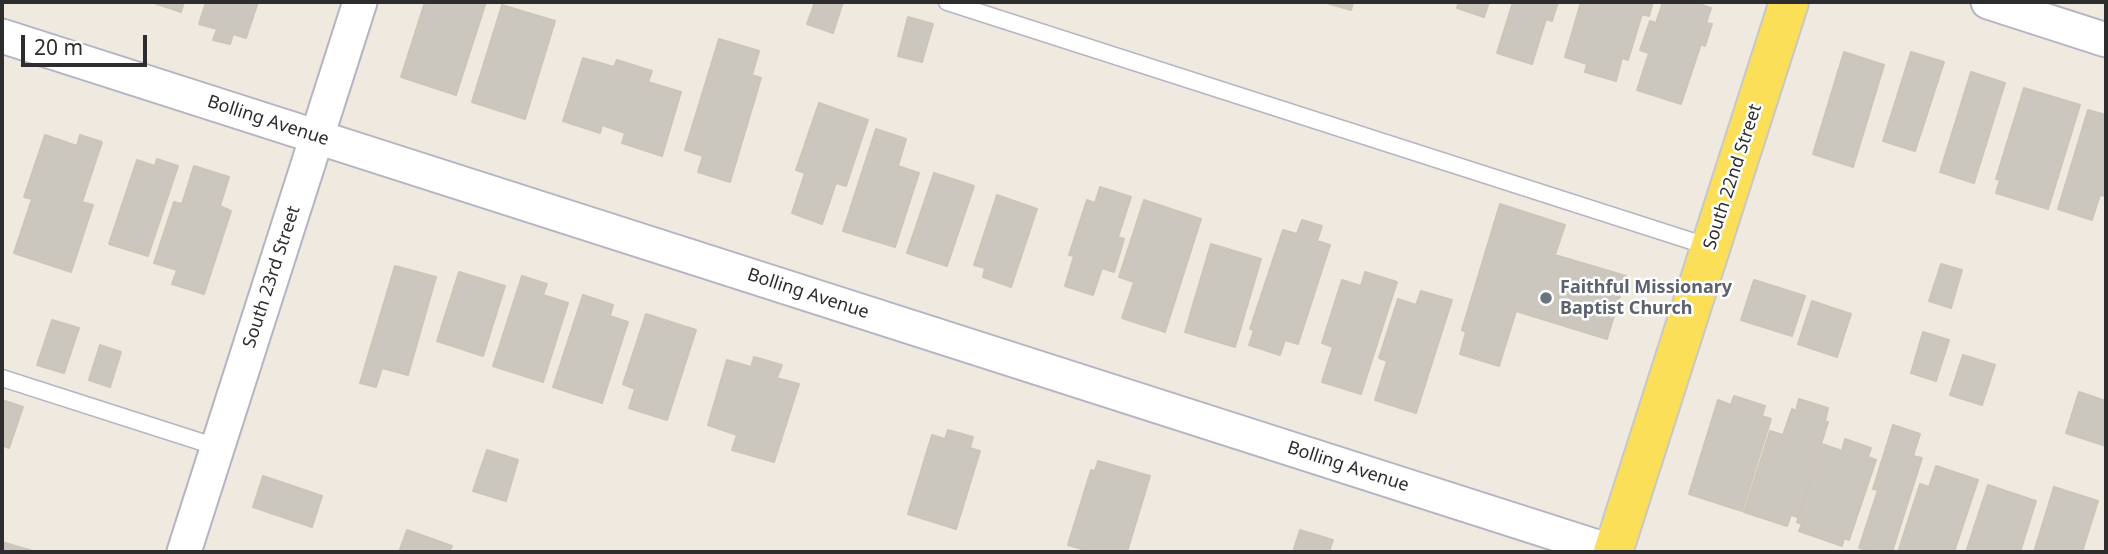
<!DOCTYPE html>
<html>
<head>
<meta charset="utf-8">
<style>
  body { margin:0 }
  #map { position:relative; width:2108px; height:554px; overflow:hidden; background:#f0e9df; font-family:"Noto Sans",sans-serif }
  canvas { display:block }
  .frame { position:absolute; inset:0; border:4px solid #2d2d2d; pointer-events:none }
  .scale { position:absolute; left:21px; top:35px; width:126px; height:32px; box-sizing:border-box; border:4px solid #2d2d2d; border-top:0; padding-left:9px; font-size:21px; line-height:24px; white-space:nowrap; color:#2d2d2d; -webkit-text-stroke:5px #fff; paint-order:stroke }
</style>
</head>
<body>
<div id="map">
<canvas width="2108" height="554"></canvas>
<div class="frame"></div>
<div class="scale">20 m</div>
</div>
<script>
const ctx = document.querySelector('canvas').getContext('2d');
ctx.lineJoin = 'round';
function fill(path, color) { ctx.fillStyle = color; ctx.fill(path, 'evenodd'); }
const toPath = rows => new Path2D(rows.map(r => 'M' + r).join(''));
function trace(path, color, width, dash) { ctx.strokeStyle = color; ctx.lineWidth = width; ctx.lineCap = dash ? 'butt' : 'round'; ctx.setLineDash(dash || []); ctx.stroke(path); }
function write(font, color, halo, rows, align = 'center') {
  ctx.font = font + ' "Noto Sans",sans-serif'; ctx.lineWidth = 5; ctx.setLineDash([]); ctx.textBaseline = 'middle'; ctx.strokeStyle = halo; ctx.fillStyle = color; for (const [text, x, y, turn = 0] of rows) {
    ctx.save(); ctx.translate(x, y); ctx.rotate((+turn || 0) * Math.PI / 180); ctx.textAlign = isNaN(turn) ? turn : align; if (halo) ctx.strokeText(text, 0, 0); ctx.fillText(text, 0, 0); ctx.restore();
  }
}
const building = toPath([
  [151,2,184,2,181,12,151,2],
  [206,2,258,2,246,38,233,34,230,44,213,40,217,29,199,24,206,2],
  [425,2,486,2,456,95,401,77,425,2],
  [815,2,843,2,833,33,807,24,815,2],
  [1323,2,1353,2,1351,10,1323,2],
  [1459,2,1489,2,1484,17,1457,8,1459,2],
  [1513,2,1558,2,1552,21,1546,19,1532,64,1497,53,1513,2],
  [1581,2,1653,2,1649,16,1642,14,1628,60,1622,58,1616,81,1585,72,1587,64,1565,57,1581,2],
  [1663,2,1693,2,1711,8,1706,23,1712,24,1705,46,1701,44,1681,104,1637,90,1649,53,1640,50,1650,21,1656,23,1663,2],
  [502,5,555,21,525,119,472,102,502,5],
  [908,17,933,24,922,62,898,56,908,17],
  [719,39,759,51,752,75,761,78,730,182,698,172,703,156,685,150,719,39],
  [1844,52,1884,65,1853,167,1813,154,1844,52],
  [1911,52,1944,62,1915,151,1883,141,1911,52],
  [583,58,614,67,617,60,652,71,648,82,681,92,662,156,622,143,625,133,602,125,600,133,563,121,583,58],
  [1971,72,2005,83,1974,183,1940,172,1971,72],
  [2024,88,2080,105,2048,209,1996,193,2000,180,1996,179,2024,88],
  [819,103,868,120,846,186,836,183,822,224,792,213,805,173,796,170,819,103],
  [2088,110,2106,115,2106,196,2100,195,2092,220,2058,209,2088,110],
  [876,129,906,139,898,166,919,173,895,247,843,231,876,129],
  [45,135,77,146,80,135,102,142,82,202,93,205,71,272,14,253,32,199,24,197,45,135],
  [157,159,178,166,148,256,109,244,137,160,155,166,157,159],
  [194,166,229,177,220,206,231,211,204,294,172,284,177,270,154,263,174,202,182,204,194,166],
  [934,173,974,186,947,266,907,253,934,173],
  [1100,187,1131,197,1118,237,1124,239,1114,272,1102,268,1093,295,1065,286,1074,256,1069,255,1087,200,1095,203,1100,187],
  [997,195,1037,209,1011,287,983,277,985,268,974,265,997,195],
  [1144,200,1201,219,1165,332,1122,318,1134,282,1119,277,1144,200],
  [1500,204,1565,225,1555,255,1626,276,1607,339,1516,311,1499,366,1460,354,1466,332,1462,330,1500,204],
  [1302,220,1322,226,1317,241,1330,245,1298,344,1285,340,1280,355,1249,345,1254,330,1250,329,1283,230,1297,234,1302,220],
  [1211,244,1261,259,1235,347,1185,332,1211,244],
  [1941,264,1962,270,1951,308,1929,301,1941,264],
  [395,266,436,277,408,375,382,368,376,387,360,383,395,266],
  [459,272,505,286,483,356,437,341,459,272],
  [1365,272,1397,282,1361,394,1322,382,1333,347,1322,343,1342,280,1361,286,1365,272],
  [522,276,547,284,543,295,568,303,543,382,493,366,522,276],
  [1754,280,1805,296,1792,336,1741,320,1754,280],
  [1421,291,1452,300,1416,413,1375,400,1387,361,1379,358,1398,299,1416,305,1421,291],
  [583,295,613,305,610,316,628,322,602,403,553,387,583,295],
  [1812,301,1851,314,1837,357,1798,344,1812,301],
  [646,314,696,330,667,420,629,408,635,389,623,384,646,314],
  [52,320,79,328,64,373,37,365,52,320],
  [1923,332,1949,340,1936,381,1911,373,1923,332],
  [100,345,121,352,110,387,89,380,100,345],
  [1963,355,1995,365,1982,405,1950,395,1963,355],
  [754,357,782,365,777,378,799,384,774,462,732,450,737,435,708,425,727,360,751,367,754,357],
  [2079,392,2106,401,2106,446,2066,433,2079,392],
  [1734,396,1765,406,1762,416,1771,419,1742,511,1689,494,1718,400,1731,405,1734,396],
  [1799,399,1828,408,1825,421,1828,422,1798,517,1791,515,1787,526,1744,512,1770,431,1783,435,1792,409,1796,411,1799,399],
  [2,400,23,407,9,448,2,445,2,400],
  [1893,425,1920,434,1913,456,1922,458,1892,552,1874,552,1859,548,1878,490,1873,489,1893,425],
  [948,430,973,437,970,448,980,451,956,529,908,514,932,435,945,439,948,430],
  [1845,439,1871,448,1868,457,1876,460,1849,540,1844,538,1842,546,1799,531,1802,524,1797,522,1822,444,1842,451,1845,439],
  [487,450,518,460,506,501,473,491,487,450],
  [1098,461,1150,476,1127,552,1092,552,1068,545,1091,470,1095,471,1098,461],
  [1936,466,1978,480,1954,552,1902,552,1899,549,1920,484,1929,487,1936,466],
  [263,476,322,496,312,527,253,507,263,476],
  [1988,485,2036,501,2020,552,1966,552,1988,485],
  [2054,487,2098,501,2082,552,2034,552,2054,487],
  [407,530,452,546,449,552,399,552,407,530],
  [1300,530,1333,540,1329,552,1293,552,1300,530],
  [2,542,36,552,2,552,2,542]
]);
fill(building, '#cbc6be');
trace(building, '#ccc6b8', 2);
const lane = toPath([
  [947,2,1710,247],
  [2,378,217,447]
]);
const street = toPath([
  [1988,2,2106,40],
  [2,36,1613,552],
  [184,552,360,2]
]);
const primary = toPath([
  [1613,552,1789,2]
]);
trace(lane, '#b3b5c2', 19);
trace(street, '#b3b5c2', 37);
trace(primary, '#c8c8c8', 42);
trace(lane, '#fff', 16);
trace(street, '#fff', 33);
trace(primary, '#fcdf58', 38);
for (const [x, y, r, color] of [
  [1546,298,7,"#6b7280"]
]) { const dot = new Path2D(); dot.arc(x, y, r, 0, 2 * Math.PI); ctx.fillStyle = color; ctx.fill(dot); trace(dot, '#fff', 2.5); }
write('18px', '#2d2d2d', '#fff', [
  ["Bolling Avenue",268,121,18],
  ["South 22nd Street",1733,177,-72],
  ["South 23rd Street",272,277,-72],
  ["Bolling Avenue",808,294,18],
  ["Bolling Avenue",1348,467,18]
]);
write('bold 18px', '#5b616d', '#fff', [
  ["Faithful Missionary",1560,288],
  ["Baptist Church",1560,309]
], 'left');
</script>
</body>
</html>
